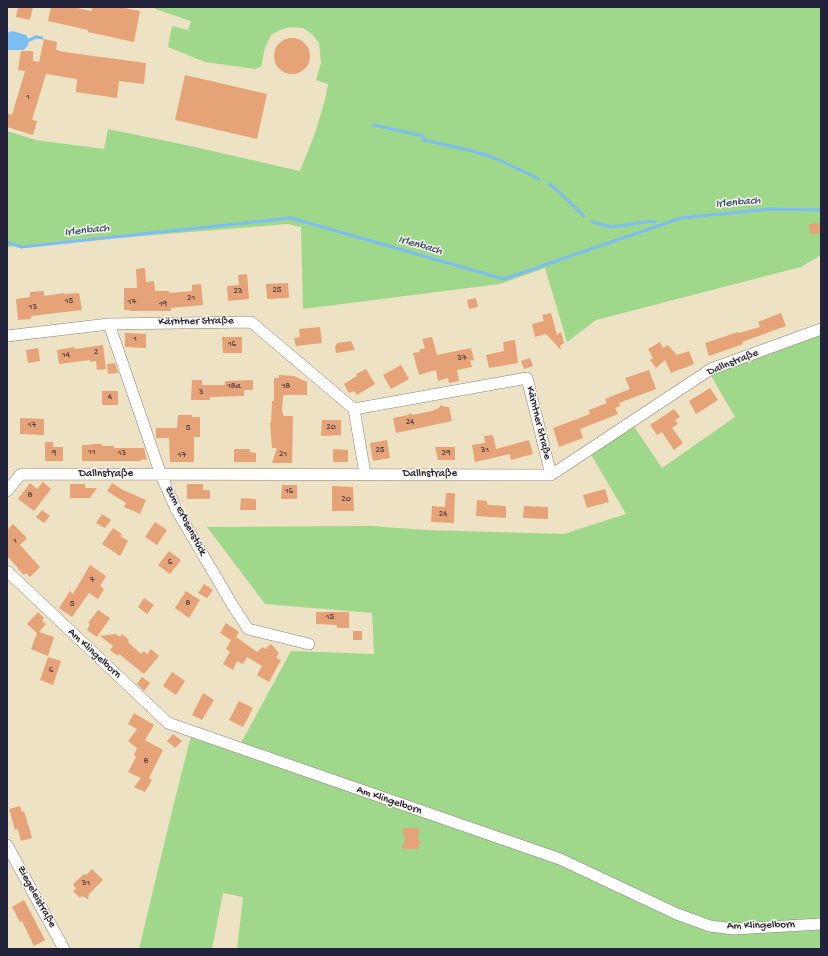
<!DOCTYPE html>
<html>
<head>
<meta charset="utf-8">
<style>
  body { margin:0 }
  #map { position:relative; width:828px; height:956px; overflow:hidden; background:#eee2c4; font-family:"Gochi Hand",sans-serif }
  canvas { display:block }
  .frame { position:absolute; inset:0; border:8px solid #22223b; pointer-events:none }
</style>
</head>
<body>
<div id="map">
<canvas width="828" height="956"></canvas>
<div class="frame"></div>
</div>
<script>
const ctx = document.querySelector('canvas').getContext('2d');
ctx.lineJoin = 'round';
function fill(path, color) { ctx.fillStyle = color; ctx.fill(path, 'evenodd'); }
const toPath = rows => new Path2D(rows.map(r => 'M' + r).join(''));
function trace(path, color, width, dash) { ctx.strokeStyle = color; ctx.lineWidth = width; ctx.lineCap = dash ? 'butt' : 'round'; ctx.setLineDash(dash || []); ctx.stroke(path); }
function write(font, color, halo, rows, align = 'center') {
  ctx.font = font + ' "Gochi Hand",sans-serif'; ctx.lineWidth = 3; ctx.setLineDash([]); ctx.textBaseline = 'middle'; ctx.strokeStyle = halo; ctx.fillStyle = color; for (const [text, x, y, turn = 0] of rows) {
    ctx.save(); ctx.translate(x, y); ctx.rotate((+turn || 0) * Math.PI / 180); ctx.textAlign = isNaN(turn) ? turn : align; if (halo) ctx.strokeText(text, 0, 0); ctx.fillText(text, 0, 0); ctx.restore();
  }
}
fill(toPath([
  [155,7,821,7,821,255,801,267,596,320,567,342,545,268,500,284,303,309,301,227,288,224,7,247,7,131,36,140,104,149,108,129,186,145,300,171,315,133,325,100,328,84,316,80,321,63,319,43,312,34,303,28,290,27,280,30,271,35,265,48,261,67,255,69,205,62,168,47,172,26,188,30,191,21,155,9],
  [821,323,821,949,237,949,243,897,223,893,212,949,139,949,173,807,193,728,241,743,291,651,374,654,372,613,265,604,207,527,371,526,426,530,564,534,626,514,586,446,629,419,662,468,735,417,706,367]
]), '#a0d88b');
fill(toPath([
  [12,31,26,35,29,40,28,45,24,50,8,50,7,48,7,33]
]), '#7dbef2');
trace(toPath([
  [29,40,36,37,42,38],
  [374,125,423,136,424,140,473,151,495,158,539,179],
  [549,184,558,191,584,216],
  [592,222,611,227,653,221,655,222],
  [7,242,21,247,291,218,504,279,681,218,770,209,821,210]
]), '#7dbef2', 3);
fill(toPath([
  [18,7,33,7,30,20,16,17],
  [51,7,72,7,92,11,92,7,119,7,140,11,134,42,88,32,88,30,48,21],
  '274 56a18 18 0 1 1 36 0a18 18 0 1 1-36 0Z',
  [44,39,57,42,56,50,64,52,146,63,144,84,119,81,117,98,76,92,77,79,46,74,32,120,37,121,33,135,7,127,7,113,12,115,25,71,18,70,21,51,33,51,33,61,39,62],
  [185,75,267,94,257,139,175,120],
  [821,223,821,233,810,234,809,224],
  [145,268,146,282,154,281,155,291,169,291,169,293,192,291,192,285,201,284,203,305,171,308,171,311,130,311,130,310,124,310,124,288,137,288,136,269],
  [247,274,249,299,228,301,227,286,239,285,238,275],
  [288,283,289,298,267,299,266,284],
  [44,291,44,296,64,293,64,294,79,293,82,310,31,316,31,319,18,320,16,299,30,297,30,292],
  [476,298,478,307,469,309,467,300],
  [551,313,557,335,561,332,564,343,560,346,561,350,546,334,535,337,532,324,544,321,542,315],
  [781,313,786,326,742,342,743,344,709,356,705,343,738,332,739,333,760,327,758,322],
  [320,327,322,343,296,346,294,338,300,337,299,329],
  [125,333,146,334,146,348,125,347],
  [222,337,242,337,242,353,223,353],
  [432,337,437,355,471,348,474,360,470,361,472,367,457,370,459,381,449,383,448,378,438,381,436,370,419,375,413,353,420,352,419,350,425,348,422,339],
  [515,340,518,363,489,368,486,355,504,351,503,342],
  [351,341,355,350,336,353,335,347,337,343],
  [660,342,663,348,668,345,677,355,689,351,694,364,671,373,665,360,656,368,650,360,653,358,648,349],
  [103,345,106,369,97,370,96,361,90,362,90,360,59,364,57,350,74,347,75,349],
  [38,348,40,361,28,363,26,350],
  [530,358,533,366,524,369,521,361],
  [115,363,118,373,108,374,107,364],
  [401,365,409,379,391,389,383,375],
  [366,369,375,384,357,395,354,391,349,393,344,384,357,376,356,374],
  [649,370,656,389,619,403,620,406,615,408,618,414,580,429,583,438,559,447,553,428,590,414,589,410,607,403,605,399,630,389,625,378],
  [279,375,294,376,307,382,307,395,283,395,282,413,283,413,283,416,293,416,292,463,272,463,277,448,272,448,270,423,271,423,272,401,274,401,274,378,279,378],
  [192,380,202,380,202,385,225,385,225,381,253,380,253,390,244,390,244,396,210,397,210,400,191,400],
  [710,388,718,400,696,414,689,401],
  [102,391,118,391,118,405,102,405],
  [441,405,445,407,449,407,452,421,396,433,393,418,408,415,410,413,412,415,432,411,439,408],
  [674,409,680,417,675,420,678,424,672,428,683,443,674,450,662,432,657,435,650,425],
  [178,415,192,415,192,417,200,417,200,437,194,437,194,462,170,462,169,438,156,438,156,428,177,428],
  [20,418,44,419,44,435,20,434],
  [322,420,341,420,341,435,321,436],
  [493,435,496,449,529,440,533,454,511,460,510,454,475,462,472,445,485,443,484,436],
  [387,440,390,458,373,461,370,443],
  [45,442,53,442,53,447,63,447,63,461,45,461],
  [91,444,102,444,102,446,114,446,114,448,144,448,147,460,141,459,141,461,82,461,82,445,91,445],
  [435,447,455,447,455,460,438,460],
  [234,449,250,449,250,452,256,453,256,462,234,462],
  [333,449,348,450,348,462,333,462],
  [43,482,51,489,34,511,18,499,30,483,37,489],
  [112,483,123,490,146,500,140,514,124,507,126,503,107,491],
  [70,484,85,484,85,488,97,488,90,498,70,498],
  [187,484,203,484,203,490,210,490,210,499,187,499],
  [282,485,297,485,297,499,281,499],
  [332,486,353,487,354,511,332,511],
  [605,489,609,502,587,508,583,495],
  [446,493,455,493,454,523,431,522,432,506,445,507],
  [241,498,256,499,256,510,240,510],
  [477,500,487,501,487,505,506,506,506,518,476,516],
  [524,506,548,507,548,519,523,518],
  [42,510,50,516,44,523,36,517],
  [102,514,111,520,105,528,96,523],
  [155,522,167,530,157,545,145,537],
  [13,524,27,538,20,545,21,546,40,567,30,577,26,573,24,575,18,569,18,568,7,556,7,530],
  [113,528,122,534,120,536,128,541,120,556,102,544],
  [169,551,181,560,170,574,158,565],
  [90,565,106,576,100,586,104,589,98,599,89,593,72,617,59,608,70,591,73,594],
  [204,584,213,590,207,598,198,593],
  [186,591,200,600,189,618,175,608],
  [144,598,154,605,147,614,138,607],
  [98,610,110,618,97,637,87,630,90,624,88,623],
  [38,612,44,618,42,621,46,624,39,632,54,637,48,656,31,649,37,633,27,624],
  [316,612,349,612,349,628,337,628,337,625,316,624],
  [226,623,239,632,236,637,257,652,263,647,265,649,271,644,279,653,276,658,281,660,269,682,257,675,262,666,247,657,243,664,237,661,233,670,223,664,230,652,226,649,231,640,220,633],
  [353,631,362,631,362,640,353,640],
  [116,634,120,637,122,634,129,640,128,642,141,654,144,651,147,654,151,649,159,656,144,674,119,654,118,656,110,650,113,646,100,636],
  [48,657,61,661,53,685,40,680],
  [172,672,185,681,176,695,163,686],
  [142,677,150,683,144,691,137,684],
  [203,693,214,700,202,720,192,715],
  [239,701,253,708,243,727,229,720],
  [134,713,154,725,145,740,163,750,149,778,152,780,145,792,134,787,141,778,128,772,136,757,134,755,137,748,128,741,137,729,128,724],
  [173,734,182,741,175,748,167,741],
  [20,806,22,812,24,811,32,838,21,841,18,829,15,830,9,809],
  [403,828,419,828,418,841,421,841,418,849,402,849,406,836,403,836],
  [92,869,103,880,89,894,88,899,82,896,80,898,73,891,76,889,73,884,84,874,86,875],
  [24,900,45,940,34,946,22,921,20,922,12,907]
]), '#e6a377');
const minor = toPath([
  [109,324,161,475,176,509,233,606,248,629,309,644],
  [7,336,109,324,251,322,354,409,365,474],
  [354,409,527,378,551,475],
  [7,491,21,474,551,475,711,369,821,329],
  [7,571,168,723,560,859,677,914,710,926,734,929,821,924],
  [7,845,64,949]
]);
trace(minor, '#888280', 12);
trace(minor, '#fff', 11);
write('9px', '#53424a', null, [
  ["1",28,98],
  ["25",277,291],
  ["23",238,292],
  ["21",191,299],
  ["15",69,302],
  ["17",132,303],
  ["19",163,305],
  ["13",33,308],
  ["1",135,340],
  ["16",232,345],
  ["2",96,353],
  ["14",66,356],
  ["37",462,359],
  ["18a",234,387],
  ["18",286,387],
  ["3",201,393],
  ["4",110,398],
  ["24",410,423],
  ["17",32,426],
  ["20",331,428],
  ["5",188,429],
  ["25",380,451],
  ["31",485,451],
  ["11",92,453],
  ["9",54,454],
  ["13",122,454],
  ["29",446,454],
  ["21",283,455],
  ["17",182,456],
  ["16",289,492],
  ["8",30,496],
  ["20",346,500],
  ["24",443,515],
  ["1",15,542],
  ["6",170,563],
  ["7",92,581],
  ["8",188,604],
  ["5",72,605],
  ["15",330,618],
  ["6",51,671],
  ["8",146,762],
  ["31",86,884]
]);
write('11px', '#22223b', '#f7f3e8', [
  ["Kärntner Straße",196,322,-1],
  ["Dallnstraße",733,363,-22],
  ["Kärntner Straße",538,423,76],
  ["Dallnstraße",106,474],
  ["Dallnstraße",430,474],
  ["Zum Erbsenstück",185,521,62],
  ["Am Klingelborn",94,654,43],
  ["Am Klingelborn",389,801,19],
  ["Ziegeleistraße",36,897,61],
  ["Am Klingelborn",761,926,-1]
]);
write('italic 12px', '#3d5172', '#f7f3e8', [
  ["Irlenbach",738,203,-5],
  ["Irlenbach",87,231,-6],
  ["Irlenbach",420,246,16]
]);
</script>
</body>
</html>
